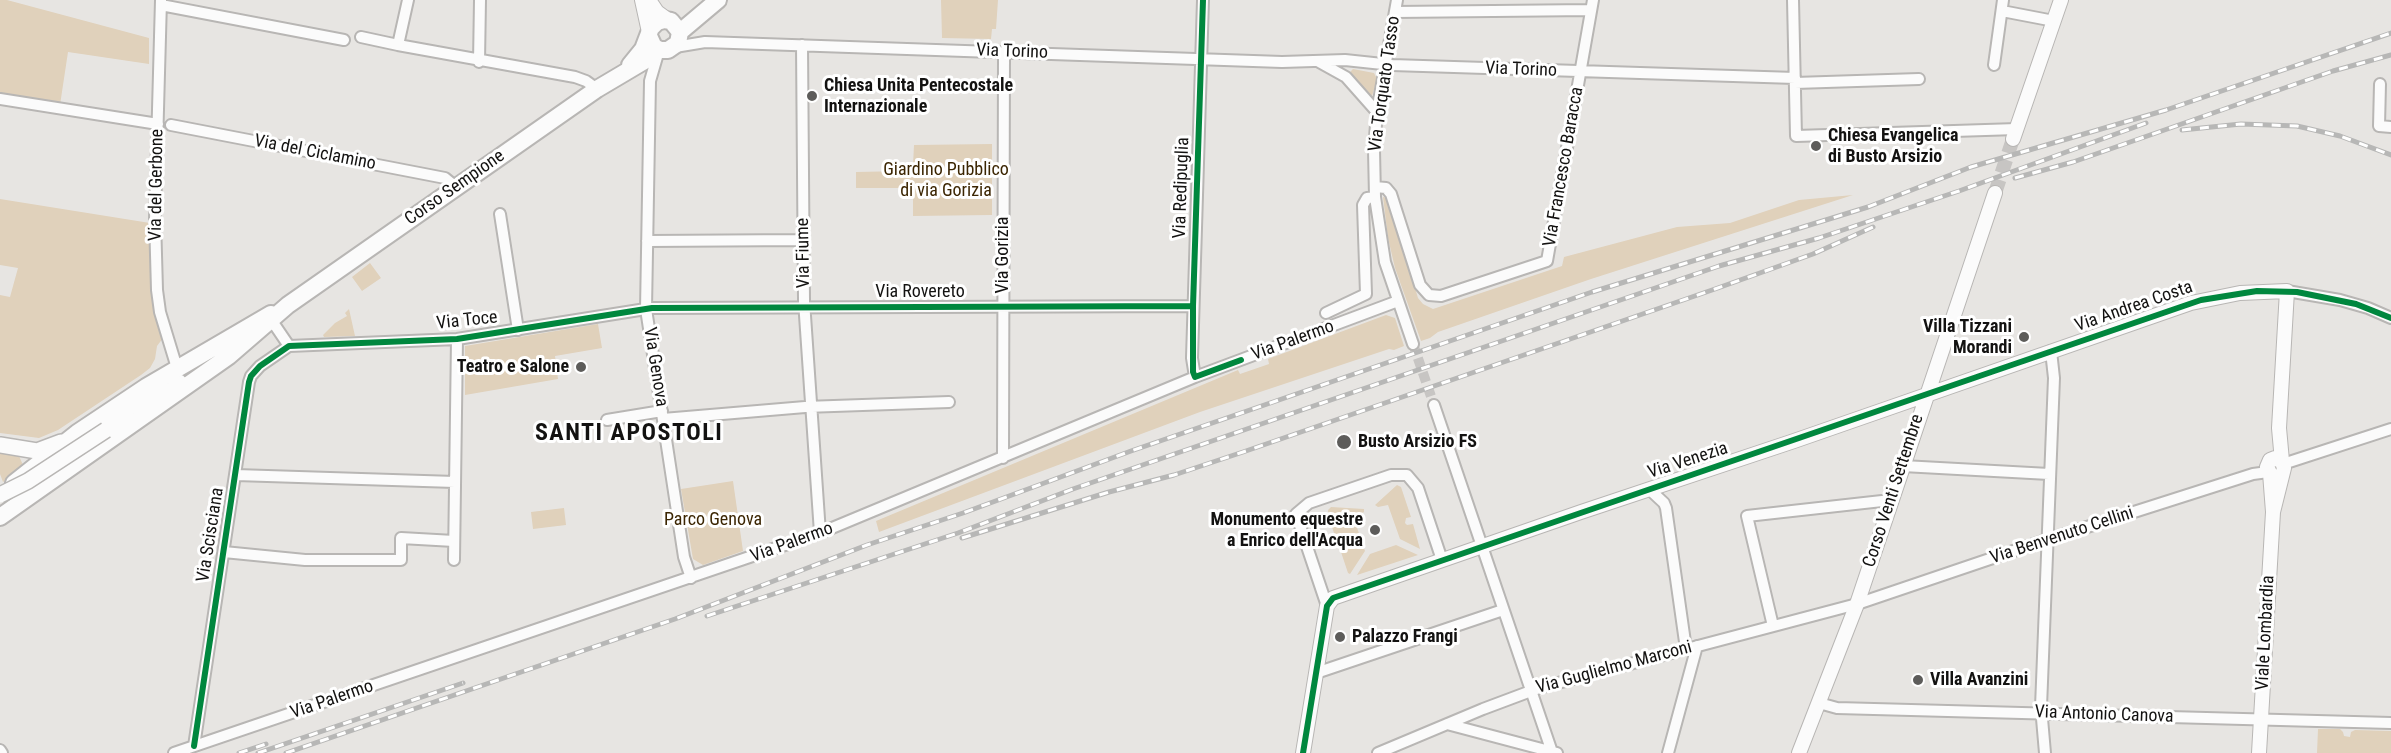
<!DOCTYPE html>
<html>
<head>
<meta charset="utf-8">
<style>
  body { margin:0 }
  canvas { display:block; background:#e7e5e2 }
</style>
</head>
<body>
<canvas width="2391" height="753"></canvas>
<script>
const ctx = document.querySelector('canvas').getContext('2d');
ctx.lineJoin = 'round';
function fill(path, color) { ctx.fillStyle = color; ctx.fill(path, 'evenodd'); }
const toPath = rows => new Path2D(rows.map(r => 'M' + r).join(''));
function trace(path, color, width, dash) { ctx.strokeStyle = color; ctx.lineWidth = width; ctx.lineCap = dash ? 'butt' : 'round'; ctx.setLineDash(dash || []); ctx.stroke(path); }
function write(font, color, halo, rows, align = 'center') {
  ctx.font = font + ' "Roboto Condensed",sans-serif'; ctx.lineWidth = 6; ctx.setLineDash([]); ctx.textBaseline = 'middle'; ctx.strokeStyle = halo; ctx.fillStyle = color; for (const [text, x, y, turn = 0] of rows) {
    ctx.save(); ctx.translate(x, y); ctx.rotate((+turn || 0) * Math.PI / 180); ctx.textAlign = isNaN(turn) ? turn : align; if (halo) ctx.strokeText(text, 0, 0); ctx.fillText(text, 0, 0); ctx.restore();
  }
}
fill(toPath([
  [0,0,7,0,149,38,149,64,68,52,60,105,0,96],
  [941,0,998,0,996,29,992,29,991,39,942,38],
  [1353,69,1374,73,1377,79,1372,96,1368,94,1351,74,1350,72],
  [992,144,992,215,913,216,913,196,908,190,902,188,856,188,856,172,904,171,911,169,913,165,914,145],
  [1853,195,1591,279,1438,332,1430,338,1421,341,1395,268,1388,238,1383,197,1387,198,1389,203,1418,298,1423,304,1433,309,1562,266,1564,257,1677,227,1730,223,1799,200],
  [0,199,150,223,151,271,157,317,163,338,157,346,155,359,150,368,141,375,58,430,39,438,0,433,0,295,10,297,18,268,0,265],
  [370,263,381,278,362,291,352,277],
  [349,309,355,336,324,337,323,335,335,323,347,316,345,313],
  [1386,315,1395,318,1404,346,1394,350,1389,349,1200,412,879,532,876,521,1238,370,1240,374,1269,364,1268,359],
  [598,324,602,348,555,356,558,379,465,395,465,346],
  [0,451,19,456,23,465,22,469,3,482,0,474],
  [733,481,743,551,703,565,693,559,681,489],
  [1397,485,1401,487,1411,517,1406,518,1405,523,1407,525,1413,524,1420,549,1400,539,1388,505,1378,507,1375,505],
  [1331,507,1364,509,1364,512,1355,516,1354,519,1365,551,1350,574,1348,573,1340,549,1345,547,1345,543,1343,540,1337,542,1328,515,1328,510],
  [564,508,566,525,533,529,531,512],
  [1396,545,1418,555,1357,575,1370,554],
  [2318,729,2340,729,2343,732,2344,736,2350,737,2351,732,2355,730,2391,731,2391,753,2317,753]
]), '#e0d1bb');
trace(toPath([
  [1413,344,1434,405]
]), '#c7c5c3', 10, [10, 5]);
trace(toPath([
  [1995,193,2013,139]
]), '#c7c5c3', 14, [14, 7]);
const minor = toPath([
  [161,0,155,219,157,290,160,312,177,368],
  [408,0,398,45,575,77,586,81,597,89],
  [1397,0,1377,112,1374,150,1375,197,1385,262,1413,344],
  [1793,0,1796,136,2017,129],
  [161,5,344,40],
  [2002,11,2054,21],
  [1395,12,1591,10],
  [361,37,398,45],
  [802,45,804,301,820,533],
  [675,47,705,42,1282,62,1345,60,1392,65,1795,78],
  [659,50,650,81,646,309,684,557,691,578],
  [479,62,480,0],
  [1319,62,1346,77,1377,112],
  [1994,65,2003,0],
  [1795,83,1919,79],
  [2380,84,2379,126,2391,127],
  [0,99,158,124],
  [171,125,445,178,456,187],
  [1375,187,1386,188,1391,194,1420,285,1429,295,1441,296,1547,261,1593,0],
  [500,214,518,330],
  [647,241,803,240],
  [2287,291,2340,300,2368,308,2391,318],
  [1326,313,1366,294,1363,205,1367,198,1375,197],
  [272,321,289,346],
  [1195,377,1192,358,1203,0],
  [1434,405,1552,752],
  [663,419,805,407,949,402],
  [607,420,662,411],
  [1003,458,1004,52],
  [2283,464,2391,429],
  [1903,466,2049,474],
  [236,475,455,482],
  [1649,489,1664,503,1666,508,1686,649],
  [224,552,305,560,401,560,401,538,454,541],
  [454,560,457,339],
  [1327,606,1296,514,1309,503,1391,475,1407,475,1418,488,1442,560],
  [1773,626,1747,516,1891,500],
  [1316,673,1503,610],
  [1819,703,1837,708,2391,723],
  [1447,724,1557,753],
  [194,746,249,382,251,376,260,366,289,346,457,339,652,308,1193,306],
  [0,750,2,753],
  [174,753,820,533,1195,377,1398,301],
  [1378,753,1483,709,1539,688,1857,604,2040,542,2253,474,2268,472],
  [1668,753,1697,646],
  [2045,753,2041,707,2054,378,2051,351]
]);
const tertiary = toPath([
  [642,0,649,32],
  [649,0,657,12,668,20],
  [2013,139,2061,0],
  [1303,753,1327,606,1333,598,1581,512,1794,441,2191,303,2240,293,2287,291,2279,428,2282,461],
  [1799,753,1857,604,1995,193],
  [2259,753,2273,512,2270,473,2267,467,2270,460,2275,458,2282,462,2284,468,2273,512]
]);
const secondary = toPath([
  [106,430,179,382],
  [0,445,37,451,61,442]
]);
const primary = toPath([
  [680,32,718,0],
  [630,65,643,49,651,28,657,22,664,20,671,21,680,32,678,43,668,50,660,50,654,47,649,36],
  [14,483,77,433,146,387,271,314],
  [0,517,229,356,288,305,597,89,651,57,658,49]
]);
trace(minor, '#b8b6b4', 14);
trace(tertiary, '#b8b6b4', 16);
trace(secondary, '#b8b6b4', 18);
trace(primary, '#b8b6b4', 20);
trace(minor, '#fbfbfb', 10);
trace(tertiary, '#fbfbfb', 14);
trace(secondary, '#fbfbfb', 15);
trace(primary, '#fbfbfb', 16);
const rail = toPath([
  [2182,130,2241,124,2297,126,2340,136,2391,155],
  [2015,178,2073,162,2333,71,2391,55],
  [962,538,1109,492,1174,475,1243,452,1715,289,1813,254,1873,227],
  [707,616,958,533,1073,489,1719,266,1819,238,1959,191,2146,123],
  [239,753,266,744],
  [258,753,463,683],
  [286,753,675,619,867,545,963,513,1131,451,1592,292,1868,207,1971,167,2166,110,2391,33]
]);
trace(rail, '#b7b7b6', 5);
trace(rail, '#fff', 3, [9]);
const secondaryBridge = toPath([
  [0,495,28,481,106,430]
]);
trace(secondaryBridge, '#b8b6b4', 18, []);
trace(secondaryBridge, '#fbfbfb', 15);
trace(toPath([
  [1203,0,1193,306,1193,372,1195,377,1241,360],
  [194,746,249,382,251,376,260,366,289,346,457,339,652,308,1193,306],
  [1303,753,1327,606,1333,598,2201,300,2257,291,2297,292,2356,304,2391,318]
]), '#00873e', 6);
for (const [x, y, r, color] of [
  [812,96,6,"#5d5c5a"],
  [1816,146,6,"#5d5c5a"],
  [2024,337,6,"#5d5c5a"],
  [581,367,6,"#5d5c5a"],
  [1344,442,8,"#5d5c5a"],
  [1375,530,6,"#5d5c5a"],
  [1340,637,6,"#5d5c5a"],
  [1918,680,6,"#5d5c5a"]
]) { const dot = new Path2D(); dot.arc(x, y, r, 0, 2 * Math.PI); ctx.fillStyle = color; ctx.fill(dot); trace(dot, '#fff', 2); }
write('18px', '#131211', '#fff', [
  ["Via Torino",1012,52,2],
  ["Via Torino",1521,70,2],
  ["Via Torquato Tasso",1385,84,-82],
  ["Via del Ciclamino",315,153,11],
  ["Via Francesco Baracca",1564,167,-80],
  ["Via del Gerbone",157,185,-89],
  ["Corso Sempione",455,188,-35],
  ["Via Redipuglia",1182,188,-88],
  ["Via Fiume",804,253,-91],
  ["Via Gorizia",1003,255,-90],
  ["Via Rovereto",920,292],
  ["Via Andrea Costa",2134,307,-19],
  ["Via Toce",467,321,-6],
  ["Via Palermo",1293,341,-20],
  ["Via Genova",655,367,81],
  ["Via Venezia",1688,461,-18],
  ["Corso Venti Settembre",1894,491,-72],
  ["Via Scisciana",211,535,-81],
  ["Via Benvenuto Cellini",2062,536,-18],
  ["Via Palermo",792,543,-20],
  ["Viale Lombardia",2266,633,-87],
  ["Via Guglielmo Marconi",1614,668,-15],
  ["Via Palermo",332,700,-19],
  ["Via Antonio Canova",2104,715,2]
]);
write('bold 18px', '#131211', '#fff', [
  ["Chiesa Unita Pentecostale",824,86],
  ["Internazionale",824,107],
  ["Chiesa Evangelica",1828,136],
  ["di Busto Arsizio",1828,157],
  ["Villa Tizzani",2012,327,"right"],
  ["Morandi",2012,348,"right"],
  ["Teatro e Salone",569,367,"right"],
  ["Busto Arsizio FS",1358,442],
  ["Monumento equestre",1363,520,"right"],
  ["a Enrico dell'Acqua",1363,541,"right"],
  ["Palazzo Frangi",1352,637],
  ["Villa Avanzini",1930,680]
], 'left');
write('18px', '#3b2502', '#fff', [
  ["Giardino Pubblico",946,170],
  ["di via Gorizia",946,191],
  ["Parco Genova",713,520]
]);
ctx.letterSpacing = '1.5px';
write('bold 24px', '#131211', '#fff', [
  ["SANTI APOSTOLI",629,434]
]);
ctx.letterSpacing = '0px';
</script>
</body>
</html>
